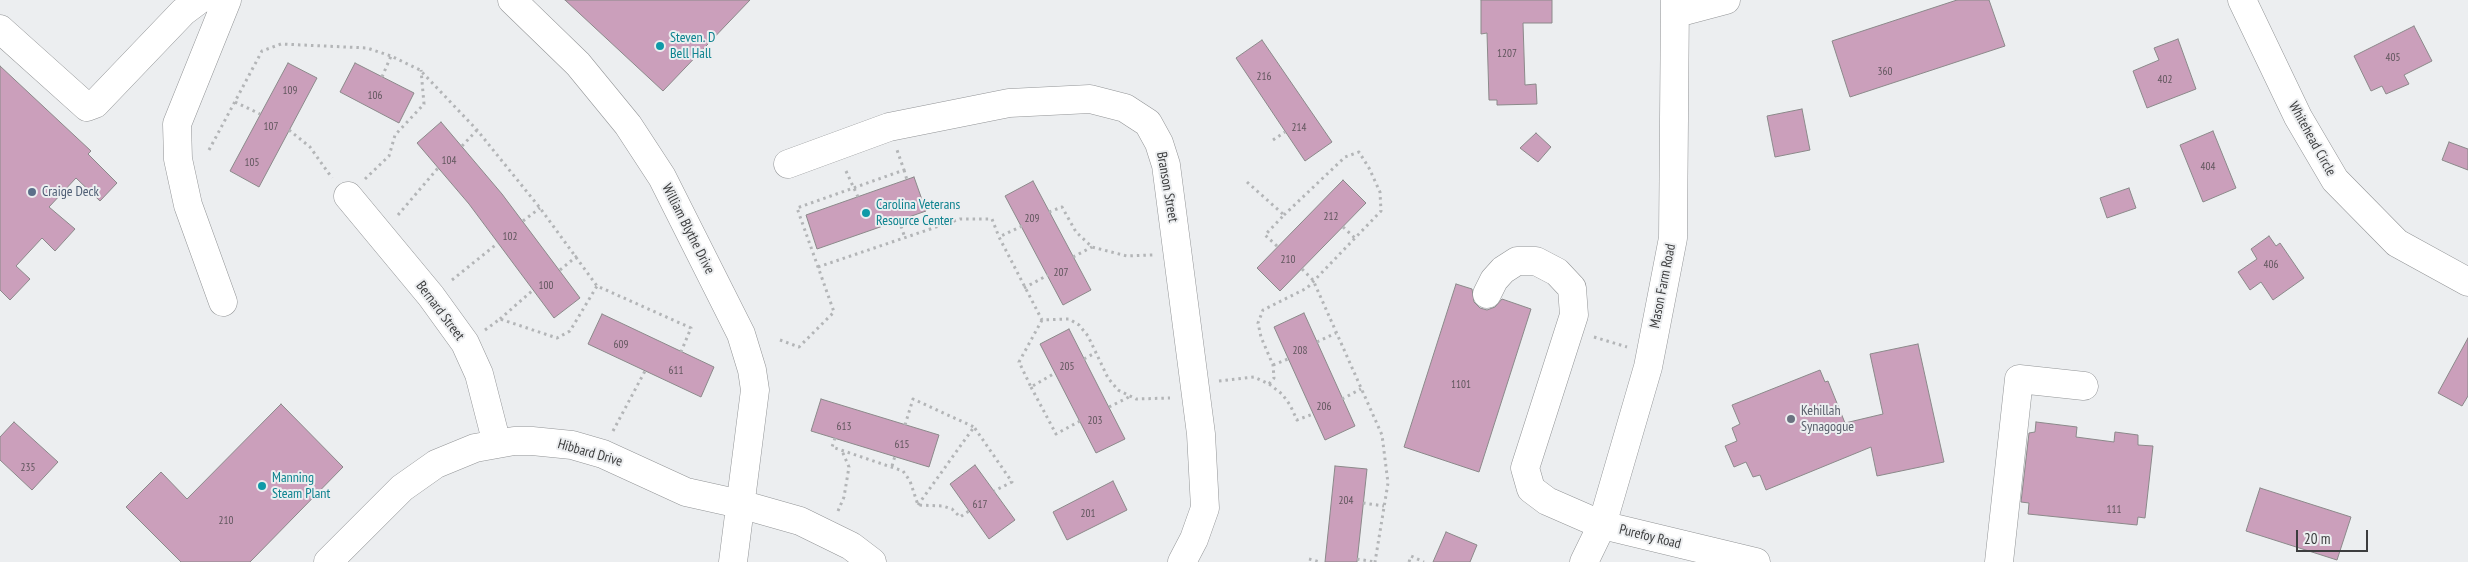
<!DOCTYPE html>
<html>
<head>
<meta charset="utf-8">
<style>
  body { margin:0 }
  #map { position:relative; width:2468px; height:562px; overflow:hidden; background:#eceef0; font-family:"PT Sans Narrow",sans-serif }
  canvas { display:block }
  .scale { position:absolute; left:2296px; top:530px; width:72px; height:22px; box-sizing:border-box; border:2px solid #3c3d3e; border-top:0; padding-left:6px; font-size:15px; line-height:18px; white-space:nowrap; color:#3c3d3e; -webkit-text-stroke:4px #eceef0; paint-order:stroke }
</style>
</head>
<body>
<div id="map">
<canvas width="2468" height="562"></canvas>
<div class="scale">20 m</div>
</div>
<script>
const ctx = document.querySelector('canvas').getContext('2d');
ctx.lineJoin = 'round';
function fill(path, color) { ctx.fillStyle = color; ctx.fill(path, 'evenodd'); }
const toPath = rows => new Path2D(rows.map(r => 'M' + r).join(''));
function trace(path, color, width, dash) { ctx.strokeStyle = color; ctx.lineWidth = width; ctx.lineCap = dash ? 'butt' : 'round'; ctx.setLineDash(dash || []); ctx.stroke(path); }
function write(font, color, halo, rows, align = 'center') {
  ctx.font = font + ' "PT Sans Narrow",sans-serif'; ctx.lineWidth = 4; ctx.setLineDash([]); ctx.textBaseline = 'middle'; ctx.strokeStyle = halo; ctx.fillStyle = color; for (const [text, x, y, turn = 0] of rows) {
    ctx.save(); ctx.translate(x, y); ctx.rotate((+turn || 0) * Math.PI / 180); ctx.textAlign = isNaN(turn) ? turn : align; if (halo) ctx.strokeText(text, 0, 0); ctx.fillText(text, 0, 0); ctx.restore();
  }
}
const building = toPath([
  [565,0,750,0,663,91,565,0],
  [1481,0,1552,0,1552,23,1523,23,1525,85,1536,84,1537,104,1497,105,1497,100,1489,100,1487,33,1481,34,1481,0],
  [1957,0,1989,0,2005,46,1850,97,1832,41,1957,0],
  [2414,26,2432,61,2404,75,2409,84,2386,94,2382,86,2371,91,2354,56,2414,26],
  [2178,39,2196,89,2147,108,2133,71,2159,60,2154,48,2178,39],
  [1262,40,1332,142,1305,161,1236,58,1262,40],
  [288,63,317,78,259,187,230,171,288,63],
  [355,63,414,93,399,123,340,92,355,63],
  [0,66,91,151,88,154,117,183,100,201,76,178,49,207,75,229,55,251,42,238,16,266,30,279,10,300,0,290,0,66],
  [1802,109,1810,150,1775,157,1767,116,1802,109],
  [441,122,502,194,580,298,554,318,469,204,417,143,441,122],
  [2213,131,2236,188,2203,202,2180,145,2213,131],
  [1536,133,1551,147,1538,162,1520,148,1536,133],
  [2449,142,2468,149,2468,170,2442,160,2449,142],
  [914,177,926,211,817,249,806,215,914,177],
  [1343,180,1366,203,1280,291,1257,268,1343,180],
  [1033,181,1091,290,1063,305,1005,196,1033,181],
  [2129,188,2136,208,2107,218,2100,198,2129,188],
  [2269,236,2276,246,2280,243,2304,278,2273,300,2261,282,2250,290,2238,272,2257,259,2251,249,2269,236],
  [1456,284,1472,289,1474,302,1480,308,1487,310,1495,307,1502,299,1531,309,1479,472,1404,447,1456,284],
  [1304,313,1355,426,1325,440,1274,327,1304,313],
  [602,314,714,367,701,397,588,344,602,314],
  [1069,329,1125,439,1096,453,1040,344,1069,329],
  [2468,338,2468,396,2462,406,2438,393,2468,338],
  [1918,344,1944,462,1877,476,1871,447,1766,490,1760,475,1753,477,1746,462,1734,467,1725,446,1737,441,1732,428,1740,424,1732,405,1820,370,1825,382,1828,381,1845,423,1883,414,1870,354,1918,344],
  [821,399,939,435,929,467,811,431,821,399],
  [281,404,343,467,250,562,181,562,126,507,161,472,187,499,281,404],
  [14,422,58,462,32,490,0,460,0,437,14,422],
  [2036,422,2077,427,2076,437,2114,442,2115,432,2138,435,2138,445,2153,446,2145,518,2138,517,2137,525,2028,514,2029,503,2021,502,2029,433,2035,432,2036,422],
  [975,465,1015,520,989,539,950,484,975,465],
  [1335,466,1367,469,1357,562,1325,562,1335,466],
  [1113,481,1127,510,1067,540,1053,512,1113,481],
  [2260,488,2351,517,2337,560,2246,531,2260,488],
  [1446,532,1477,545,1470,562,1433,562,1446,532]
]);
fill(building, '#cb9fbb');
trace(building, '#8b898a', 1);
const minor = toPath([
  [512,0,578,64,628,125,662,177,741,334,752,370,755,390,733,562],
  [2242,0,2298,117,2335,180,2397,243,2468,282],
  [1677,13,1726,0],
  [0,29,87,107,95,104,183,12,199,0],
  [788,164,889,127,1009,103,1090,99,1125,108,1148,123,1159,143,1166,165,1201,434,1205,508,1194,539,1182,562],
  [348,196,431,296,465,343,479,374,497,444],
  [1487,294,1494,280,1503,270,1517,261,1536,261,1557,272,1572,288,1574,315,1525,468,1531,489,1547,501,1602,525,1756,562],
  [223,302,188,205,178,159,177,124,227,0],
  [328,562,402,488,436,464,475,448,514,441,532,441,572,445,603,454,686,492,740,504,800,521,851,546,872,562],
  [1584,562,1602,525,1648,367,1673,238,1675,0],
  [1999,562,2019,379,2084,386]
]);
trace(minor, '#929496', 29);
trace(toPath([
  [382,77,391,56],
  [235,102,260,114],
  [289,130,310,147,332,178],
  [1273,140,1285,132],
  [462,146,477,130],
  [209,150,262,51,281,44,367,48,391,56,420,70,477,130,540,208,597,286,691,328,681,352],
  [904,170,907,180],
  [846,171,858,197],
  [365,179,389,156,395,135,424,104,421,70],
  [1247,182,1284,215,1265,235,1278,247],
  [1049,212,1062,207,1076,232,1092,247,1127,256,1153,255],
  [398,215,438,168],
  [899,220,905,238],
  [523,221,540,208],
  [1022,226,999,237,1042,320,1069,319,1079,325,1088,336,1108,378,1118,390,1136,399,1170,398],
  [1343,227,1356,239],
  [1073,257,1092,247],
  [818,267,960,219,992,219,999,237],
  [1302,269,1313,280,1382,435,1388,483,1375,562],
  [560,270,577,256],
  [452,280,498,243],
  [1024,288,1048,275],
  [500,319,533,290],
  [1042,320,1019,362,1031,387,1055,373],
  [485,330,500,319,557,338,570,331,597,286],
  [1594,337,1627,347],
  [780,340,799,347,834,312,797,208,904,170,897,150],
  [1317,342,1336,333],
  [1084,359,1095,353],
  [1273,365,1288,359],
  [1219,381,1254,377,1269,384,1282,394,1290,405,1297,420,1313,414],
  [1269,384,1274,378,1273,365,1261,337,1258,323,1263,310,1307,288,1381,211,1380,192,1369,168,1359,152,1345,157,1284,215],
  [1031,387,1056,434,1080,421],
  [1342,399,1361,389],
  [1109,407,1129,397],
  [905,425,913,399,974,427],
  [613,431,645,371],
  [835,438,832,447,903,471,910,481,918,505,943,506,952,509,960,517,969,511],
  [892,466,895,456],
  [1363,503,1384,506],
  [918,505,974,427,1012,482,994,491],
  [838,511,844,497,849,467,842,451],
  [1309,559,1320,562],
  [1357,559,1375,562],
  [1409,562,1411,556,1424,562]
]), '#b3b5b7', 3, [2.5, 4]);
trace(minor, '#fff', 28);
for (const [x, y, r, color] of [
  [660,46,5,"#0f9aa8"],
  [32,192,5,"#5c6f8a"],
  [866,213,5,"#0f9aa8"],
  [1791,419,5,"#6b7280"],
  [262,486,5,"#0f9aa8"]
]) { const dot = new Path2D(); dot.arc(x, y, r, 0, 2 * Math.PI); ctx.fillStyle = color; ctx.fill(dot); trace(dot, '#eceef0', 2); }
write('11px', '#60565d', null, [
  ["1207",1507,54],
  ["405",2393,58],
  ["360",1885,72],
  ["216",1264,77],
  ["402",2165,80],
  ["109",290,91],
  ["106",375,96],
  ["107",271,127],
  ["214",1299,128],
  ["104",449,161],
  ["105",252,163],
  ["404",2208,167],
  ["212",1331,217],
  ["209",1032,219],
  ["102",510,237],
  ["210",1288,260],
  ["406",2271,265],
  ["207",1061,273],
  ["100",546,286],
  ["609",621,345],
  ["208",1300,351],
  ["205",1067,367],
  ["611",676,371],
  ["1101",1461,385],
  ["206",1324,407],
  ["203",1095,421],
  ["613",844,427],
  ["615",902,445],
  ["235",28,468],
  ["204",1346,501],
  ["617",980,505],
  ["111",2114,510],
  ["201",1088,514],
  ["210",226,521]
]);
write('14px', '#0d838f', '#eceef0', [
  ["Steven. D",670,38],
  ["Bell Hall",670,54],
  ["Carolina Veterans",876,205],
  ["Resource Center",876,221],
  ["Manning",272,478],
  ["Steam Plant",272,494]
], 'left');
write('14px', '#3c3d3e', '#eceef0', [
  ["Whitehead Circle",2312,139,61],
  ["Branson Street",1167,187,80],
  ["William Blythe Drive",688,229,63],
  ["Mason Farm Road",1663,286,-79],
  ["Bernard Street",440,311,53],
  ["Hibbard Drive",590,453,16],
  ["Purefoy Road",1650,537,14]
]);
write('14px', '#4e5e75', '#eceef0', [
  ["Craige Deck",42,192]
], 'left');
write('14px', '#5b616d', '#eceef0', [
  ["Kehillah",1801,411],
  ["Synagogue",1801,427]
], 'left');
</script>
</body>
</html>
